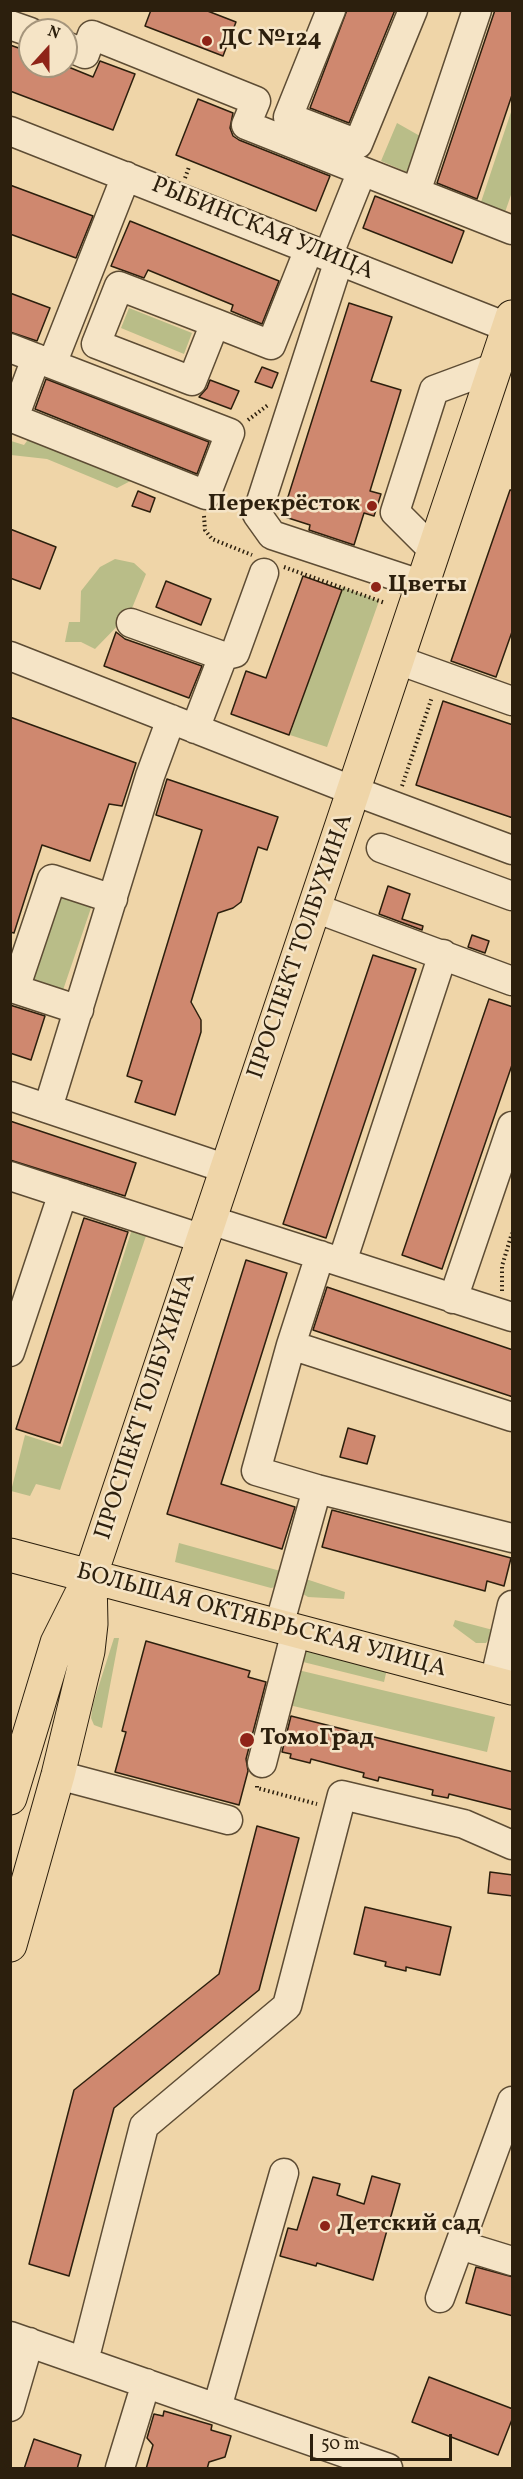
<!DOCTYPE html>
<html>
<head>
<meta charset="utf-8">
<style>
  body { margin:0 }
  #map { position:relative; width:523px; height:2479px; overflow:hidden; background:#efd5a8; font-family:Vollkorn,serif }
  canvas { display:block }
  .frame { position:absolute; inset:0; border:12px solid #2c1f0d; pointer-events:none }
  .north { position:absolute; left:18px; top:18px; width:60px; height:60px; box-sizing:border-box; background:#f5e4c6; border:2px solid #a5957c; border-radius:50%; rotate:21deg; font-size:16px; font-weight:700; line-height:24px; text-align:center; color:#2c1f0d }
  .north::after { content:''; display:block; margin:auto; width:21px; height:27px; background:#8f2418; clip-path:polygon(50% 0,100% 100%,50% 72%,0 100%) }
  .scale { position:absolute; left:310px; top:2434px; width:142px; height:27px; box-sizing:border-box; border:3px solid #2c1f0d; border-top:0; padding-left:8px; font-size:18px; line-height:21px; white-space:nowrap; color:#2c1f0d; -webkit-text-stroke:4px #f5e4c6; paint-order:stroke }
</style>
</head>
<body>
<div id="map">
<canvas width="523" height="2479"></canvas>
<div class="frame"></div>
<div class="north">N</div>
<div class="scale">50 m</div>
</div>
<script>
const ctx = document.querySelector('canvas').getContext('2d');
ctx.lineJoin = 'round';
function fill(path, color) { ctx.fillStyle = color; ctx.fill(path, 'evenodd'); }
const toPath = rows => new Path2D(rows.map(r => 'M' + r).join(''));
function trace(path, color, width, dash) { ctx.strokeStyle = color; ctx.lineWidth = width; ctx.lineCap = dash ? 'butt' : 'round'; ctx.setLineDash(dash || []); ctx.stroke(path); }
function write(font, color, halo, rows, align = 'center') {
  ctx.font = font + ' Vollkorn,serif'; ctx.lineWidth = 5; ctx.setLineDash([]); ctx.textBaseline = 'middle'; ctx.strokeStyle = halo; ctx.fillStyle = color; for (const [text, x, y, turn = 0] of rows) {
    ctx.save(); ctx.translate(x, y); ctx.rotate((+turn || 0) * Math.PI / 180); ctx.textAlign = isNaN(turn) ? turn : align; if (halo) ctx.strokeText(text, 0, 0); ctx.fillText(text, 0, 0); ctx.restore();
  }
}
fill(toPath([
  [512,109,512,192,503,218,479,208],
  [397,123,427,140,416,176,381,161],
  [129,308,192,333,184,354,121,328],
  [42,421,142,475,117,488,47,459,11,455,11,441,24,445],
  [115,559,134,563,146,574,130,613,95,649,81,642,65,642,69,622,80,622,81,591,100,567],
  [342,587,379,601,327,747,290,735],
  [60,894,92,905,62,993,30,982],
  [134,1223,148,1230,60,1490,36,1484,30,1496,11,1491,25,1435,62,1447],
  [179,1543,284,1572,279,1586,271,1588,175,1562],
  [300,1577,345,1592,344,1599,308,1597,303,1594],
  [455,1620,493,1630,491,1636,486,1643,476,1643,453,1626],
  [114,1638,119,1638,102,1728,94,1725,91,1718,93,1704],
  [300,1644,387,1669,384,1682,295,1660],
  [298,1670,495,1717,487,1752,289,1705]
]), '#b9bd88');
const building = toPath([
  [151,10,205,10,236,22,223,56,145,26,151,10],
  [347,10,395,10,349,123,310,108,347,10],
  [495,10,513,10,513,92,477,199,437,183,495,10],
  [10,45,30,52,30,66,66,66,93,77,100,61,135,74,113,130,10,91,10,45],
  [198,99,233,113,230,128,233,136,239,140,330,176,316,211,176,155,198,99],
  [10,185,93,216,76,258,10,234,10,185],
  [375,196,464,231,452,263,363,228,375,196],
  [130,221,279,281,262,324,231,311,233,305,148,270,144,278,111,266,130,221],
  [10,293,50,308,37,341,10,332,10,293],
  [349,303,392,317,371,381,401,390,370,491,381,494,374,516,364,513,354,545,309,530,310,525,282,516,349,303],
  [262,367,278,373,272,388,255,382,262,367],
  [46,379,209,442,197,474,35,409,46,379],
  [210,380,239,391,231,409,199,397,207,388,210,380],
  [510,490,513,490,513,629,496,677,451,661,510,490],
  [138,491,155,498,150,512,132,506,138,491],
  [10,529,56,547,40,589,10,578,10,529],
  [303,576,342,590,289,735,231,714,246,671,266,678,303,576],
  [166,581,211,599,201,625,156,607,166,581],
  [116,632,125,639,202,666,189,698,104,666,116,632],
  [443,701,513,725,513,818,416,785,443,701],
  [10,717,136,763,122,806,109,804,90,861,42,845,14,933,10,932,10,717],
  [167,779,278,817,267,850,258,847,241,902,233,908,218,913,191,1002,201,1020,201,1032,175,1115,135,1102,142,1081,127,1076,202,830,156,815,167,779],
  [388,886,410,894,402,919,423,926,422,930,379,914,388,886],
  [472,935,489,941,485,953,468,947,472,935],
  [373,955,416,969,326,1238,283,1224,373,955],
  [489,999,513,1007,513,1062,442,1269,402,1255,489,999],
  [10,1005,45,1016,31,1060,10,1053,10,1005],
  [10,1121,136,1163,125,1196,10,1160,10,1121],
  [84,1218,128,1232,60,1443,16,1429,84,1218],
  [246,1260,287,1273,221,1484,295,1507,282,1549,167,1514,246,1260],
  [327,1287,513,1350,513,1397,313,1330,327,1287],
  [348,1428,375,1436,367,1464,340,1457,348,1428],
  [332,1510,511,1558,504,1586,487,1581,485,1591,322,1547,332,1510],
  [146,1641,250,1671,248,1677,266,1682,246,1759,248,1771,239,1805,115,1772,126,1732,122,1731,146,1641],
  [291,1716,513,1772,513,1810,449,1794,448,1798,432,1795,433,1790,379,1777,378,1781,363,1777,364,1773,311,1759,310,1763,290,1758,291,1754,282,1752,291,1716],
  [257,1826,299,1838,259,1990,114,2108,69,2276,29,2264,74,2090,219,1974,257,1826],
  [490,1872,513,1875,513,1896,488,1893,490,1872],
  [365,1907,451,1927,440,1975,406,1967,406,1971,385,1966,386,1962,354,1954,365,1907],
  [372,2176,400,2184,373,2280,317,2263,316,2266,280,2256,288,2228,297,2230,313,2177,340,2184,337,2195,364,2204,372,2176],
  [476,2267,513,2277,513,2316,466,2303,476,2267],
  [429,2377,513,2409,513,2417,498,2455,412,2422,429,2377],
  [164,2411,212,2425,211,2430,231,2436,225,2457,209,2462,207,2469,146,2469,153,2445,147,2438,154,2414,163,2416,164,2411],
  [34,2439,81,2455,77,2469,24,2469,34,2439]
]);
fill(building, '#cf886f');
trace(building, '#2c1f0d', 1.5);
const minor = toPath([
  [331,10,288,117,358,144,413,10],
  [10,25,30,32],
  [66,46,85,54,92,35,256,101,246,125,362,171,328,256],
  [10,131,512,329],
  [362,171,512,230],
  [416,192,477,10],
  [339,260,257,514,272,535,423,585],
  [215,323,192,381,96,344,119,286,215,323,271,345,309,249],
  [10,348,230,433,206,495,10,417],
  [52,364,126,176],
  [14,418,36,358],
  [434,551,395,512,434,390,496,367],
  [131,623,223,656],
  [10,656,354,791,512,850],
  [398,660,512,701],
  [195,729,223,656,235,653,264,573],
  [381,848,512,896],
  [315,908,512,981],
  [79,1010,15,989,52,879,113,899],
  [10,1096,227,1169],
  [48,1108,150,776,171,719],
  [10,1176,203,1239],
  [210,1220,512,1317],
  [320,1255,291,1345,512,1417],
  [342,1262,443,954],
  [453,1299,512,1126],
  [291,1345,256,1471,317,1489,512,1538],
  [10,1352,63,1193],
  [279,1626,317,1489],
  [494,1683,512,1605],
  [262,1763,296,1631],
  [58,1775,228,1820],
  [460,2245,512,2261],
  [440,2298,512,2101],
  [10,2336,388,2468],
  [84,2361,144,2126,287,2006,342,1795,464,1824,512,1845],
  [10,2407,29,2342],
  [217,2408,284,2173],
  [120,2468,146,2383]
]);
const major = toPath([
  [10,1555,512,1688],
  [10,1798,57,1643,90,1577,512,317],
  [10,1945,58,1775,88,1651,91,1624,90,1578]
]);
trace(minor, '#5d4c34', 31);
trace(major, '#2c1f0d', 35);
trace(toPath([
  [185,178,189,167],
  [248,420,268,405],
  [204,516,205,530,212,539,252,555],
  [284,567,385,603],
  [402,786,432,697],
  [502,1291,502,1266,512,1233],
  [257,1786,257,1788,317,1804]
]), '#2c1f0d', 4, [1.5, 3]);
trace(minor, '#f5e4c6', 28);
trace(major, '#efd5a8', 33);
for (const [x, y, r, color] of [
  [207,41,6,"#8f2418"],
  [372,506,6,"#8f2418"],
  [376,587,6,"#8f2418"],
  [247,1740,8,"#8f2418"],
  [325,2226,6,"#8f2418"]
]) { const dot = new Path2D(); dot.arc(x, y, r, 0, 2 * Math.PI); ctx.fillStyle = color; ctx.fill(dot); trace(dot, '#f5e4c6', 2); }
write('bold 24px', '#2c1f0d', '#f5e4c6', [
  ["ДС №124",219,41],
  ["Перекрёсток",360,506,"right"],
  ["Цветы",388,587],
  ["ТомоГрад",260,1740],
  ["Детский сад",337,2226]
], 'left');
write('24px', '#2c1f0d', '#f5e4c6', [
  ["РЫБИНСКАЯ УЛИЦА",262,230,22],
  ["ПРОСПЕКТ ТОЛБУХИНА",302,947,-71],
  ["ПРОСПЕКТ ТОЛБУХИНА",147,1407,-72],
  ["БОЛЬШАЯ ОКТЯБРЬСКАЯ УЛИЦА",261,1622,15]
]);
</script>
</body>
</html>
